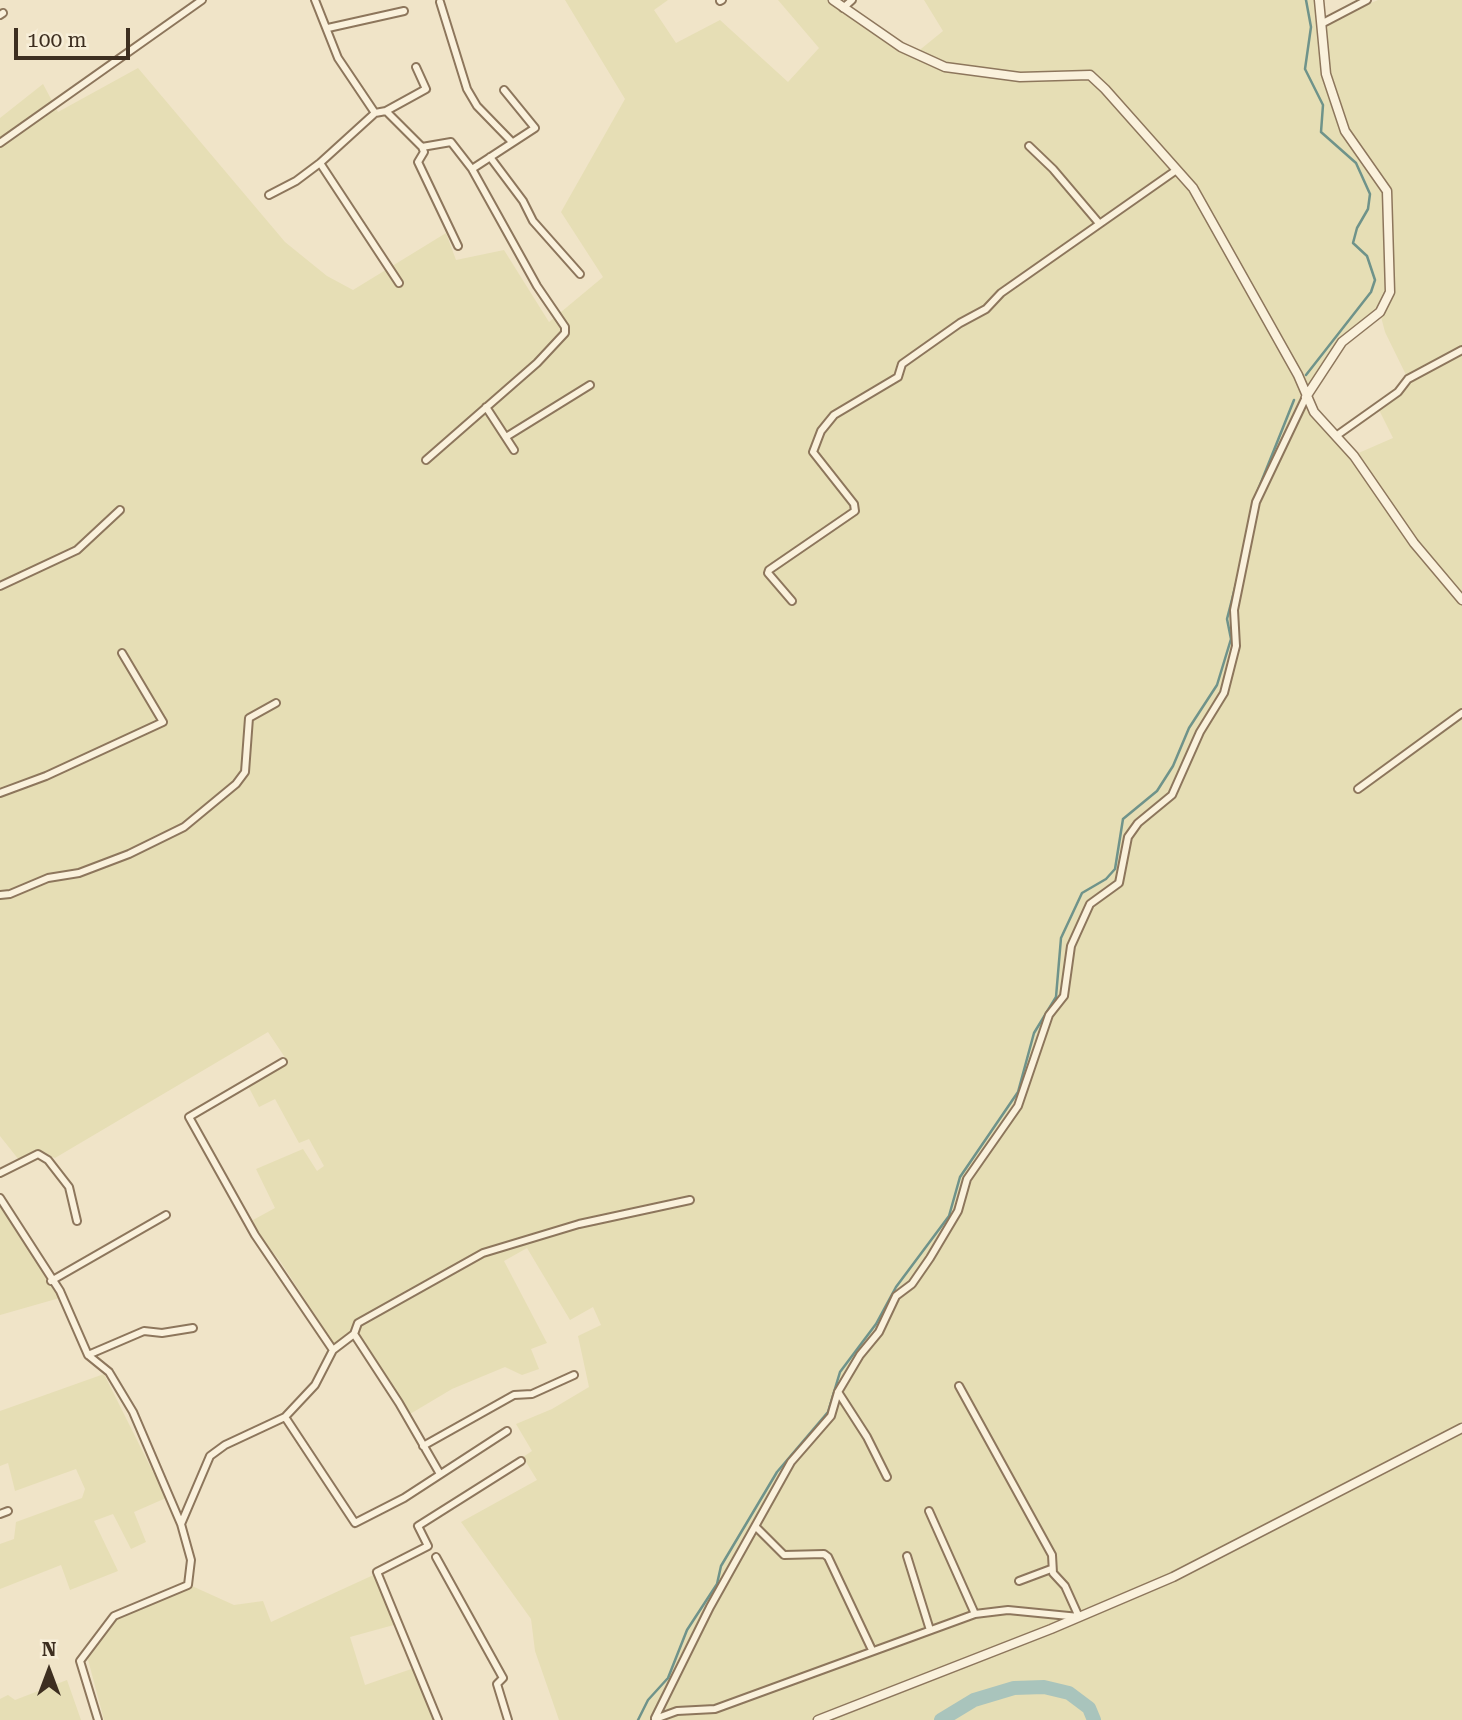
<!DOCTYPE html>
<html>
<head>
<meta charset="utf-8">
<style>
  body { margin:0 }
  #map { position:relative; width:1462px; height:1720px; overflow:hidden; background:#f0e4c8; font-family:"Roboto Serif",serif }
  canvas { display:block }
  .north { position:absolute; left:14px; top:1636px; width:70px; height:70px; -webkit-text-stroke:5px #f7eed8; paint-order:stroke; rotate:0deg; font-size:19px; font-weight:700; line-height:28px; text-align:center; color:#3d2e20 }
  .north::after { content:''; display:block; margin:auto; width:24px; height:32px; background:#3d2e20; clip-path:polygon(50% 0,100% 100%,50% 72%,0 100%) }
  .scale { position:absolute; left:14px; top:28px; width:116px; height:32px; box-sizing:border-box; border:4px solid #3d2e20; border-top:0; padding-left:9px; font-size:21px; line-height:24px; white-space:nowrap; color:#3d2e20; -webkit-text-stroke:5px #f7eed8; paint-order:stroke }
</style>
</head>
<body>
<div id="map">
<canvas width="1462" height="1720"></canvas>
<div class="north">N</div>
<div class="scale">100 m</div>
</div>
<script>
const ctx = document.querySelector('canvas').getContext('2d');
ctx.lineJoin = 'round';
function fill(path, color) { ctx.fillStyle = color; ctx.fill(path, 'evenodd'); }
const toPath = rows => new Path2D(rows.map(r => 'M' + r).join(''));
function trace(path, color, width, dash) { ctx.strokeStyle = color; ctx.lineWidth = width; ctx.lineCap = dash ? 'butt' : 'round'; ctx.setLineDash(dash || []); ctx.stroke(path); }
fill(toPath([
  [565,0,668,0,654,10,676,43,720,20,788,82,819,48,778,0,833,0,916,53,943,31,924,0,1319,0,1324,23,1378,0,1462,0,1462,1720,559,1720,535,1651,531,1619,461,1522,537,1480,523,1457,532,1451,516,1424,552,1409,589,1387,578,1336,601,1325,593,1307,570,1320,527,1248,504,1261,547,1343,531,1349,539,1369,522,1375,505,1367,452,1389,410,1414,355,1330,337,1349,280,1261,256,1231,253,1220,275,1208,256,1169,303,1149,317,1171,324,1166,309,1139,299,1143,275,1099,259,1107,246,1082,286,1059,268,1032,55,1158,39,1151,19,1160,0,1136,0,118,43,84,58,112,138,68,285,242,327,276,353,290,446,233,456,260,504,250,549,322,603,277,561,212,625,99],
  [1380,313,1385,332,1408,379,1398,392,1377,406,1393,438,1354,455,1306,397,1342,342],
  [0,1198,63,1297,0,1315],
  [104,1374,166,1498,134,1512,146,1542,131,1549,113,1514,94,1521,118,1571,70,1590,61,1565,0,1589,0,1544,14,1539,16,1522,82,1498,85,1489,76,1469,15,1491,8,1463,0,1466,0,1411],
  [380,1572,401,1623,350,1637,365,1685,420,1666,439,1720,104,1720,86,1652,114,1614,192,1586,234,1605,263,1601,271,1622],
  [67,1680,81,1720,0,1720,0,1699,8,1695,15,1700]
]), '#e6deb5');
trace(toPath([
  [1306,375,1371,292,1375,280,1367,256,1353,243,1357,228,1368,209,1370,194,1356,163,1321,132,1323,105,1305,69,1311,27,1306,0],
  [1254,500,1294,400],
  [638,1720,648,1700,668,1678,687,1630,717,1584,721,1566,777,1472,828,1412,840,1372,876,1324,896,1287,949,1216,960,1177,1018,1092,1034,1033,1056,997,1061,938,1082,893,1106,879,1115,869,1123,819,1157,791,1173,766,1189,728,1217,685,1231,639,1227,619,1239,572]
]), '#6f938a', 2.5);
trace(toPath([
  [941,1720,974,1700,1014,1688,1044,1687,1069,1693,1089,1708,1094,1720]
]), '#a9c4bc', 14);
const minor = toPath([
  [315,0,338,58,375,113],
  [720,1,722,0],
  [440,2,467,89,477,106,512,142],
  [843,8,852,0],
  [0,15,3,13],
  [1323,23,1367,0],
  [328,28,404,11],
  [386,111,426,89,416,67],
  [0,143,202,0],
  [1029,146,1053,169,1098,222],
  [422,147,424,152,418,162,458,246],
  [490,157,523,201,533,221,580,274],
  [320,163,399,283],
  [472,169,535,128,504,90],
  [269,195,296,181,320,163,375,113,386,111,422,147,451,142,472,169,537,286,565,327,565,333,537,363,426,460],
  [486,407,514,450],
  [1336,436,1398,392,1408,379,1462,350],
  [506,437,590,385],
  [0,586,77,550,120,510],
  [792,601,768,573,769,570,855,511,854,504,813,452,821,431,834,415,898,377,902,364,960,323,986,309,1001,293,1175,171],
  [1358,789,1462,713],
  [0,793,46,776,163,722,122,653],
  [0,895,10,894,48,878,79,873,129,854,184,827,236,784,245,772,249,718,276,703],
  [283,1062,189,1117,255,1235,333,1350],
  [0,1173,38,1154,48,1160,69,1187,77,1221],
  [0,1198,60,1291,88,1355,109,1372,133,1412,181,1524],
  [51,1281,166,1215],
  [354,1334,399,1403,440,1474],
  [88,1355,144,1331,162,1333,193,1328],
  [838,1392,867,1437,887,1477],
  [285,1417,355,1523,404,1498,507,1431],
  [423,1446,514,1395,532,1394,574,1375],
  [929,1511,975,1614],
  [0,1514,8,1511],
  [756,1527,784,1555,824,1554,828,1557,872,1650],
  [907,1556,930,1630],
  [436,1557,503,1678,497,1684,508,1720],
  [1019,1581,1051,1569],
  [655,1718,710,1607,791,1462,831,1416,838,1392,860,1355,879,1332,896,1296,912,1284,930,1258,958,1211,967,1179,1018,1106,1049,1015,1064,996,1071,946,1090,904,1119,883,1128,837,1138,823,1172,795,1200,732,1224,693,1236,646,1234,610,1256,502,1306,397],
  [655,1719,677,1711,715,1709,975,1614,1008,1610,1079,1617,1065,1586,1053,1573,1052,1555,959,1386],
  [98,1720,80,1661,114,1616,188,1585,191,1560,181,1524,210,1456,225,1445,285,1417,315,1385,333,1350,354,1334,358,1323,483,1253,579,1224,690,1200],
  [438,1720,377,1572,428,1546,418,1526,521,1461]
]);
const tertiary = toPath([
  [833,0,901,47,945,67,1020,77,1090,75,1105,89,1193,188,1298,375,1314,412,1354,456,1414,543,1462,600],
  [1306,397,1342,342,1380,312,1390,292,1387,191,1345,131,1326,74,1319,0],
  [818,1720,1051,1629,1173,1577,1462,1428]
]);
trace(minor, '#8d765c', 10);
trace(tertiary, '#8d765c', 11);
trace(minor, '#faf1dc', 6);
trace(tertiary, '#faf1dc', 8);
</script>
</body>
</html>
